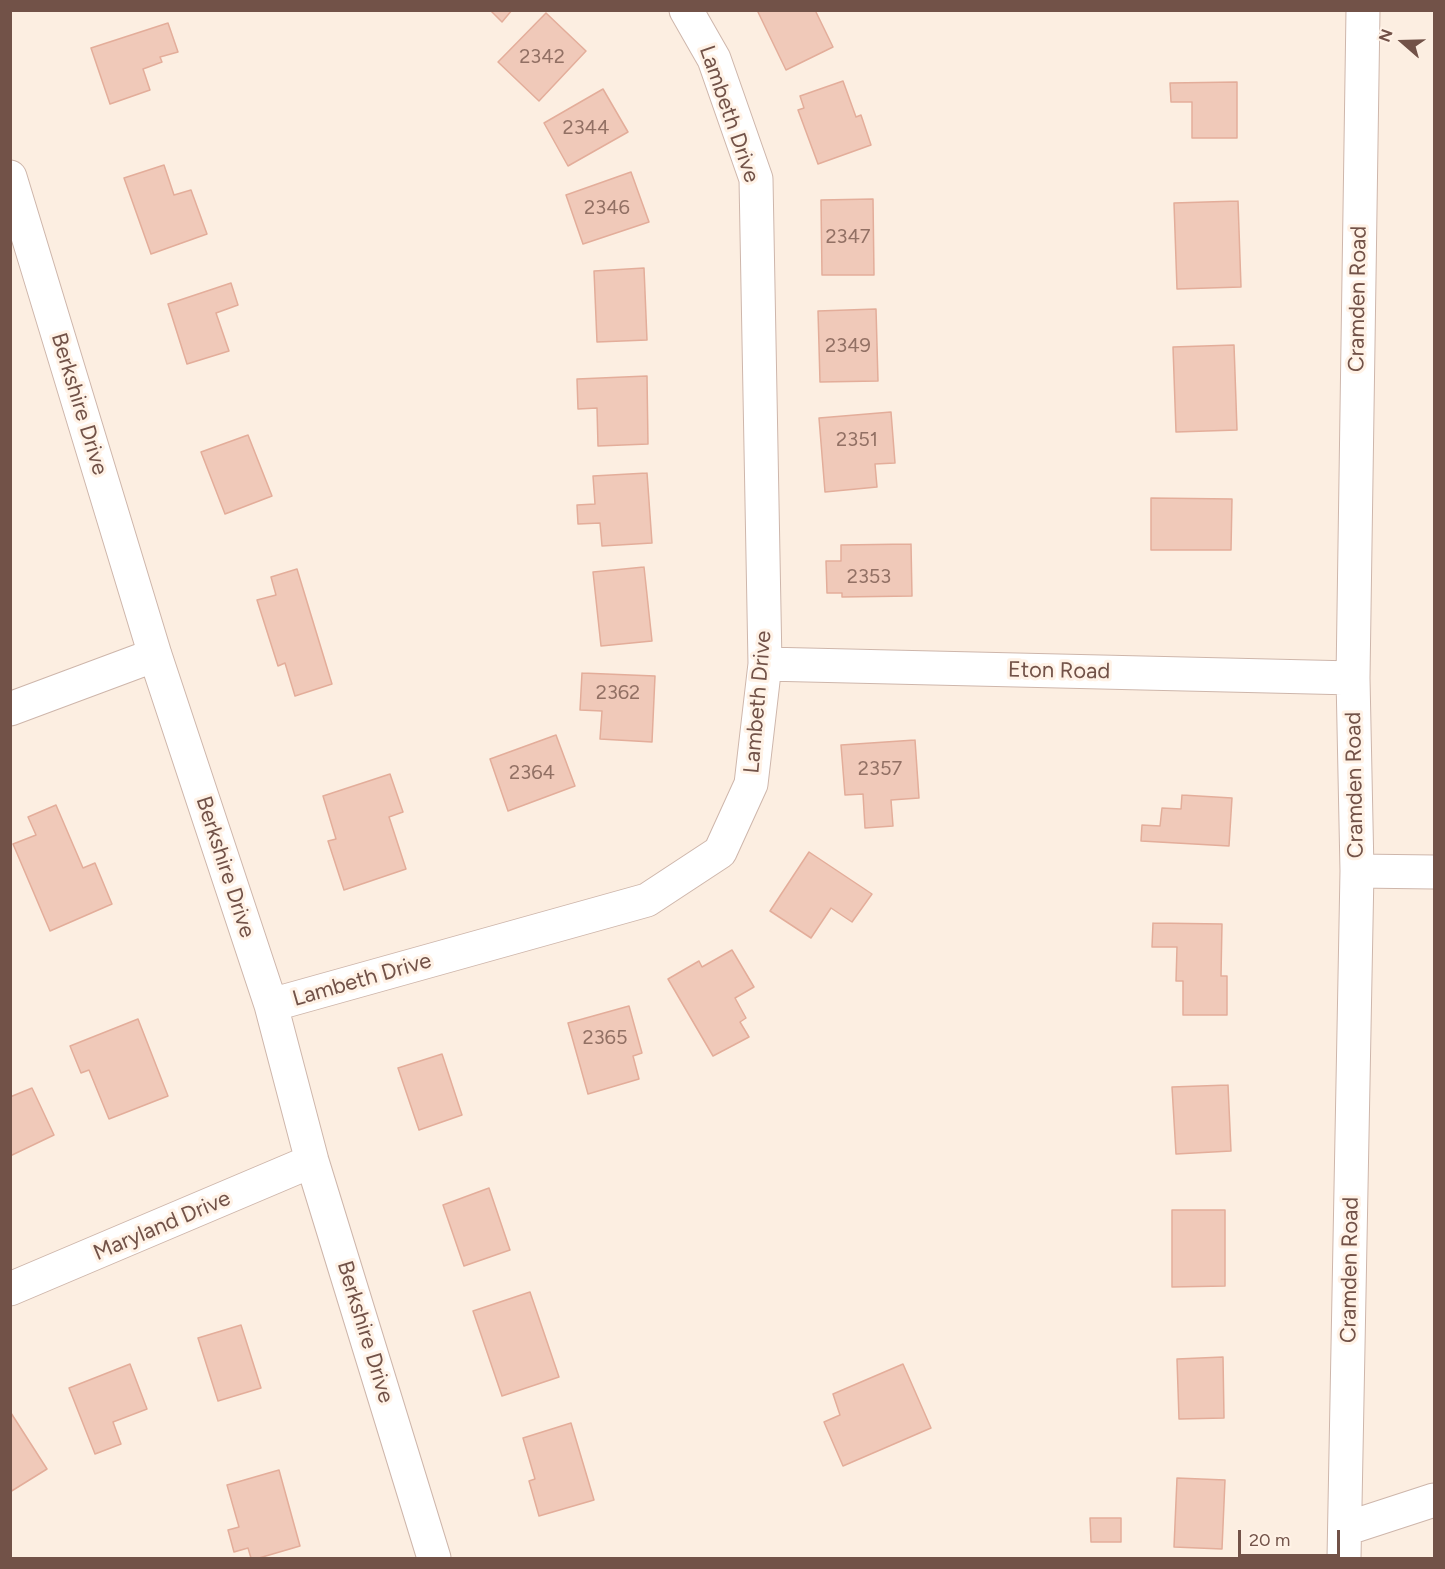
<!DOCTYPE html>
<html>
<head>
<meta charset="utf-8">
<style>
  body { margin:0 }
  #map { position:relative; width:1445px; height:1569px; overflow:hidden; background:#fceee1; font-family:Figtree,sans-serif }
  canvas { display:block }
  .frame { position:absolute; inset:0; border:12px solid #725248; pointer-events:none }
  .north { position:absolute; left:1373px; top:12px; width:60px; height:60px; -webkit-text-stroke:4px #fff2e6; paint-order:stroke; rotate:290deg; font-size:16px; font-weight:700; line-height:24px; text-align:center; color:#725248 }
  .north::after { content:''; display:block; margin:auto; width:21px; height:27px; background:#725248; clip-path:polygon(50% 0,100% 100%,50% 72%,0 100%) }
  .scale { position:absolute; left:1238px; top:1530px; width:102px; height:27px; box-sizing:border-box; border:3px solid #725248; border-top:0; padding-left:8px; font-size:18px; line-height:21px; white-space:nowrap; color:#725248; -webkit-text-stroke:4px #fff2e6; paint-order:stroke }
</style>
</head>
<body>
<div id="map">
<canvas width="1445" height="1569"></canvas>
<div class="frame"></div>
<div class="north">N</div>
<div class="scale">20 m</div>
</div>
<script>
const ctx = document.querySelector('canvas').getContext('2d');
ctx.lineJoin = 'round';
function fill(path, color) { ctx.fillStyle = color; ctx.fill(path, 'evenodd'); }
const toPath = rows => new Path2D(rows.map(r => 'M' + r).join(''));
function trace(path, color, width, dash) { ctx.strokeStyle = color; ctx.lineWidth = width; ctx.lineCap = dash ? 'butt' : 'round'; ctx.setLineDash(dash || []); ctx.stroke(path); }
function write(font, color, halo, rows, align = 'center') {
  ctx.font = font + ' Figtree,sans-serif'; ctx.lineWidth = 6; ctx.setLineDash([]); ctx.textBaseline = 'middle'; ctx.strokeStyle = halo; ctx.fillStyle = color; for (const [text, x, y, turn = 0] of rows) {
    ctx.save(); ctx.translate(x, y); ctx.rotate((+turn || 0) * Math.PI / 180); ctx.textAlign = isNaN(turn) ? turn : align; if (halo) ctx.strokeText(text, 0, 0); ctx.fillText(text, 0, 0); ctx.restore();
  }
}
const building = toPath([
  [490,10,512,10,502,22,490,10],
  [757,10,815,10,833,47,786,70,757,10],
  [546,13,586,51,539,101,498,62,546,13],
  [168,23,178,52,160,57,162,62,143,69,150,90,110,104,91,48,168,23],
  [843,81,856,117,861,115,871,145,818,164,798,110,804,108,800,96,843,81],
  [1237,82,1237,138,1192,138,1192,102,1171,102,1170,83,1237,82],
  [603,89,628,132,568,166,544,123,603,89],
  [164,165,174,195,191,190,207,234,151,254,124,178,164,165],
  [631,172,649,222,583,244,566,195,631,172],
  [873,199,874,275,822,275,821,200,873,199],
  [1238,201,1241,287,1177,289,1174,203,1238,201],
  [644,268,647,340,597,342,594,271,644,268],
  [231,283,238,305,216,313,229,351,187,364,168,304,231,283],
  [876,309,878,381,820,382,818,311,876,309],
  [1234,345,1237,430,1176,432,1173,347,1234,345],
  [647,376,648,444,598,446,597,408,578,409,577,379,647,376],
  [891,412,895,463,875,464,877,487,825,492,819,418,891,412],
  [248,435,272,496,225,514,201,452,248,435],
  [647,473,652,543,602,546,600,523,578,524,577,505,595,504,593,476,647,473],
  [1151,498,1232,499,1231,550,1151,550,1151,498],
  [911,544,912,596,842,597,842,593,827,593,826,561,841,561,841,545,911,544],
  [644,567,652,641,601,646,593,572,644,567],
  [297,569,332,684,295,696,285,663,278,666,257,600,276,595,271,577,297,569],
  [582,673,655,676,652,742,600,739,602,711,580,710,582,673],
  [556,735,575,786,508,811,490,759,556,735],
  [915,740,919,798,891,800,893,826,865,828,863,794,845,795,841,745,915,740],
  [390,774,403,812,389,817,406,869,344,890,328,841,336,839,323,796,390,774],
  [1182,795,1232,798,1229,846,1141,841,1142,825,1160,826,1162,808,1181,809,1182,795],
  [56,805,83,868,95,863,112,904,50,931,13,844,36,835,28,817,56,805],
  [809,852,872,894,852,922,831,908,811,938,770,911,809,852],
  [1153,923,1222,924,1221,976,1227,976,1227,1015,1183,1015,1183,981,1176,981,1177,947,1152,947,1153,923],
  [732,950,754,987,735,998,746,1018,740,1022,749,1037,713,1056,668,979,699,961,702,967,732,950],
  [629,1006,642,1053,633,1056,639,1079,588,1094,568,1023,629,1006],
  [138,1019,168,1096,109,1119,89,1070,81,1073,70,1046,138,1019],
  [442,1054,462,1115,419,1130,398,1068,442,1054],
  [1228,1085,1231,1151,1176,1154,1172,1087,1228,1085],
  [32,1088,54,1135,10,1156,10,1097,32,1088],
  [489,1188,510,1250,464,1266,443,1205,489,1188],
  [1172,1210,1225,1210,1225,1286,1172,1287,1172,1210],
  [530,1292,559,1377,502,1396,473,1311,530,1292],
  [241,1325,261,1388,218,1401,198,1338,241,1325],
  [1223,1357,1224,1418,1179,1419,1177,1359,1223,1357],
  [130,1364,147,1409,113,1422,121,1444,95,1454,69,1388,130,1364],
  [903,1364,931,1428,843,1466,824,1422,840,1415,833,1394,903,1364],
  [11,1413,47,1469,10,1492,10,1413,11,1413],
  [571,1423,594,1500,539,1516,529,1481,535,1479,523,1438,571,1423],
  [279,1470,300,1546,259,1558,251,1558,248,1548,234,1552,228,1530,239,1527,227,1485,279,1470],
  [1177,1478,1225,1480,1222,1549,1174,1547,1177,1478],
  [1090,1518,1121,1518,1121,1542,1091,1542,1090,1518]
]);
fill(building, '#f0c9b9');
trace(building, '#e3ad9a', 1.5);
const minor = toPath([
  [10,177,155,655,271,1005,312,1161,434,1558],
  [765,664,1353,678],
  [10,709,155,655],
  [1357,871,1434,872],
  [271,1005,647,900,720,852,751,784,765,664,756,179,714,59,686,10],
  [10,1289,312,1161],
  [1345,1529,1434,1500],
  [1344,1558,1357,871,1353,678,1363,10]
]);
trace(minor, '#ceb6ab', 35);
trace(minor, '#fff', 33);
write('20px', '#927064', null, [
  ["2342",542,57],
  ["2344",586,128],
  ["2346",607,208],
  ["2347",848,237],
  ["2349",848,346],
  ["2351",857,440],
  ["2353",869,577],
  ["2362",618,693],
  ["2357",880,769],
  ["2364",532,773],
  ["2365",605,1038]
]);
write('22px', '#725248', '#fff2e6', [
  ["Lambeth Drive",729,114,71],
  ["Cramden Road",1358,299,-89],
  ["Berkshire Drive",79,404,73],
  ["Eton Road",1059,671,1],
  ["Lambeth Drive",758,702,-85],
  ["Cramden Road",1355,785,-91],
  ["Berkshire Drive",225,867,72],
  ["Lambeth Drive",362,980,-16],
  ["Maryland Drive",162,1226,-23],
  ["Cramden Road",1350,1270,-89],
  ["Berkshire Drive",365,1332,73]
]);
</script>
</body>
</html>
